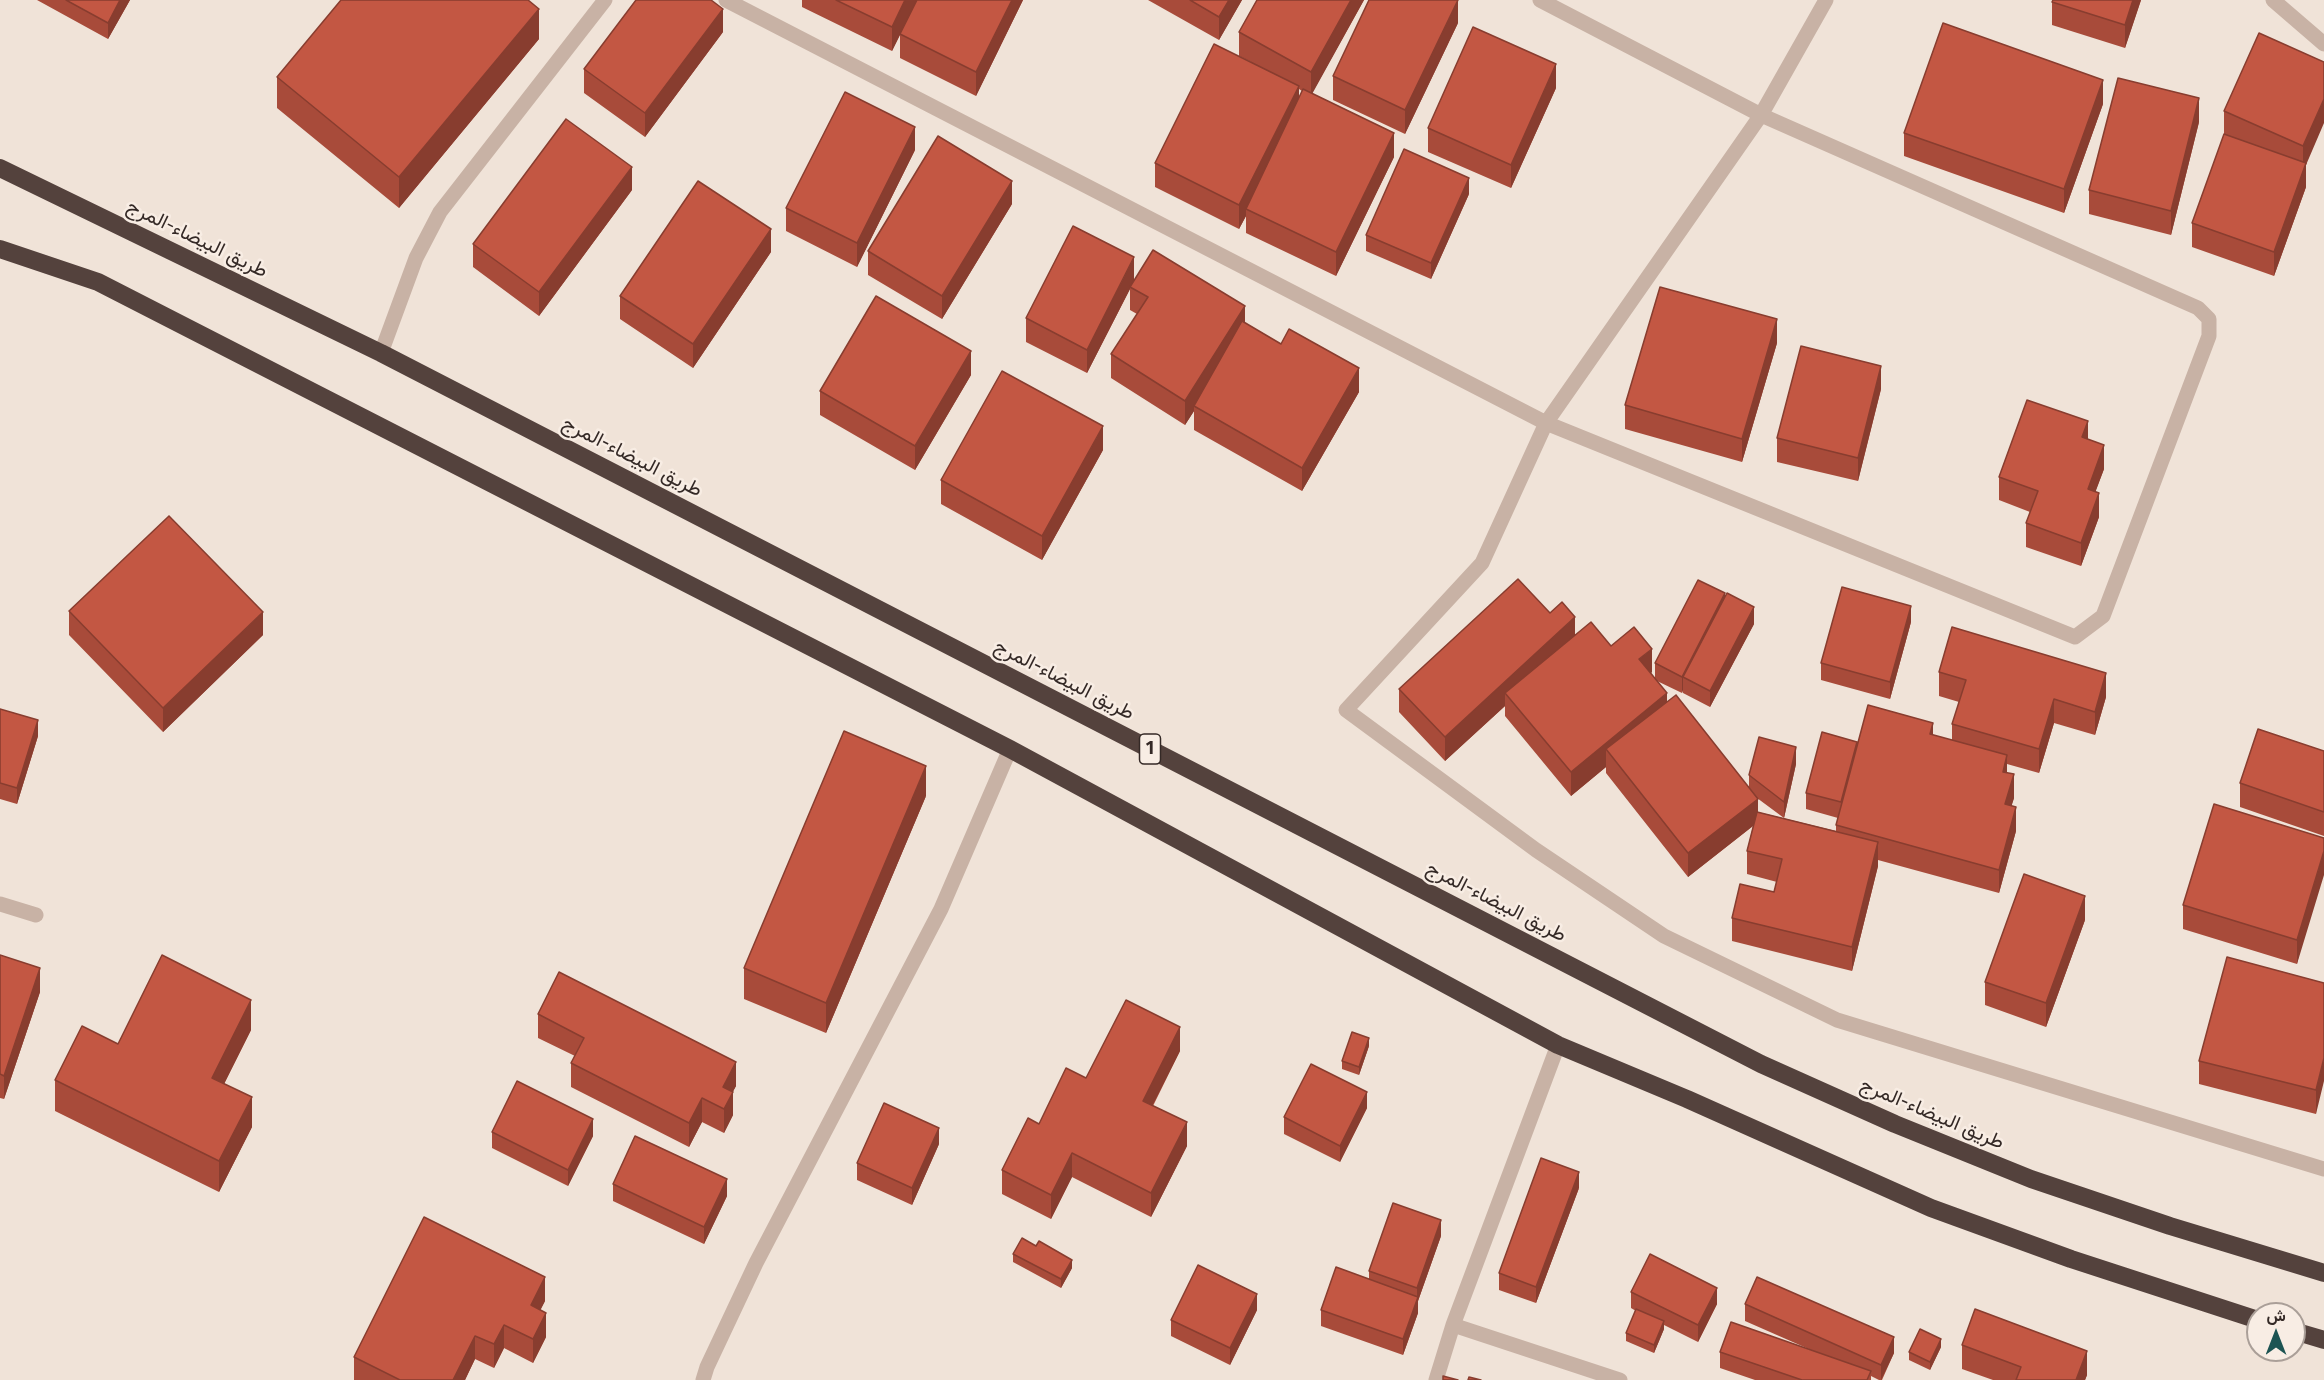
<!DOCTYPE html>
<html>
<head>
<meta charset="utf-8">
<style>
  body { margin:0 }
  #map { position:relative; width:2324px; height:1380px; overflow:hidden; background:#f0e3d8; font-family:"Fira Sans",Vazirmatn,sans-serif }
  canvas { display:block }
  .north { position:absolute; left:2246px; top:1302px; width:60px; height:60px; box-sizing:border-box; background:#f8ede4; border:2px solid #aa9f98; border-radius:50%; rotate:0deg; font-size:16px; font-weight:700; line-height:24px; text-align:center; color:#342926 }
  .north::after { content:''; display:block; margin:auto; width:21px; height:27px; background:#1d5453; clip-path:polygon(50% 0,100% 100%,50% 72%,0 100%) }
</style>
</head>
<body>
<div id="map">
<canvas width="2324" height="1380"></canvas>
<div class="north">ش</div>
</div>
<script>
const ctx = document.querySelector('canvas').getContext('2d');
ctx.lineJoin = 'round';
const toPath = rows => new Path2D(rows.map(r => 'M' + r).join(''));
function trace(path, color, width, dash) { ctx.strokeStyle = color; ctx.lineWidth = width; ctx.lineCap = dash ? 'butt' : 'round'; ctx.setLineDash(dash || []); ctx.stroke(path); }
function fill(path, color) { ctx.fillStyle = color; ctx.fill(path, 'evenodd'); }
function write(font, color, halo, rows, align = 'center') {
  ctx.font = font + ' "Fira Sans",Vazirmatn,sans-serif'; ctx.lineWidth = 5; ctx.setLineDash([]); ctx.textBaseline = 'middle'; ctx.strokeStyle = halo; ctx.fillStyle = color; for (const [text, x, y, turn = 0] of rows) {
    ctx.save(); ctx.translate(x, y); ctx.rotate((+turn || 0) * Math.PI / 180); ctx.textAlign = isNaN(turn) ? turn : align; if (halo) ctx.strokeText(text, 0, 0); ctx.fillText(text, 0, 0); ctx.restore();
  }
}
trace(toPath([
  [726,0,1546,423,2075,637,2103,616,2209,336,2209,319,2198,308,1761,115,1540,0],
  [1826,0,1761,115,1546,423,1482,563,1346,710,1536,850,1664,936,1837,1020,2324,1169],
  [2273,0,2324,44],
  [381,353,416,258,440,212,605,0],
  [0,904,36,915],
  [1453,1325,1620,1380],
  [703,1380,707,1367,756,1263,941,909,1010,749],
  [1436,1380,1453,1325,1558,1045]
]), '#c8b2a5', 15);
trace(toPath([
  [0,168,381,353,1761,1064,1895,1124,2031,1179,2170,1226,2324,1273],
  [0,249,98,282,1010,749,1558,1045,1687,1099,1931,1208,2071,1259,2258,1320],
  [2294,1331,2324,1340]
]), '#54423d', 18);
fill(toPath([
  [37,0,130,0,108,39],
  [802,0,1023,0,976,96,900,58,900,35,892,51,802,7],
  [1148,0,1242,0,1219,40],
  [1257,0,1364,0,1312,93,1394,157,1336,276,1246,233,1246,216,1239,229,1155,187,1155,163,1251,62,1239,56,1239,32],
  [1299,89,1302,91,1299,98],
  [2141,0,2125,48,2052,25,2052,2],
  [1458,23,1405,134,1333,100,1333,76],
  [723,32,645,137,584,93,584,69],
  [539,39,399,208,277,108,277,77],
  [2324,62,2306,165,2306,187,2274,276,2192,247,2192,223,2224,135,2224,111],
  [1556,88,1511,188,1428,152,1428,128],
  [2103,104,2064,213,1904,156,1904,133],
  [2199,122,2171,235,2089,214,2089,190],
  [915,150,857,267,786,231,786,208],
  [632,190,539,316,473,267,473,244],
  [1469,194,1431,279,1366,251,1366,235],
  [1012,204,942,319,868,275,868,251],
  [771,252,693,368,620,319,620,296],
  [1134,280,1245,323,1359,392,1302,491,1194,430,1194,411,1185,425,1111,378,1111,354,1137,314,1130,310,1130,289,1087,373,1026,342,1026,318],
  [1777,343,1742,462,1625,429,1625,405],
  [971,375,915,470,820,415,820,391],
  [1881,389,1858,481,1777,462,1777,438],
  [2088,439,2104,469,2095,492,2099,517,2081,566,2026,547,2026,523,2030,512,1999,500,1999,477],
  [1103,450,1042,560,941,504,941,480],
  [1725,597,1754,624,1710,707,1683,693,1683,690,1682,693,1657,681,1667,702,1749,787,1749,775,1796,764,1784,818,1757,798,1758,812,1836,831,1836,825,1838,818,1806,809,1806,793,1857,748,1933,735,1952,740,1952,724,1959,702,1939,696,1939,672,2106,697,2095,735,2054,723,2039,773,2007,764,2007,773,2014,798,2011,806,2016,831,1999,893,1878,860,1878,866,1852,971,1732,941,1732,918,1774,892,1777,882,1747,874,1747,851,1753,826,1688,877,1606,773,1606,767,1571,796,1505,716,1505,706,1445,761,1399,712,1399,689,1550,613,1575,634,1611,646,1652,672,1651,673,1655,678,1655,663],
  [69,611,263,635,163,732,69,635],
  [1911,622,1890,699,1821,680,1821,663],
  [0,709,38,736,17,804,0,799],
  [2324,751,2324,836,2240,807,2240,783],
  [926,796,826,1033,744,999,744,968],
  [2324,838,2297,964,2183,929,2183,905],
  [2085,920,2046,1027,1985,1005,1985,982],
  [0,955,40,992,4,1099,0,1098],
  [2324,983,2316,1114,2199,1084,2199,1061],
  [538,1014,736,1086,733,1091,733,1115,724,1133,702,1122,689,1147,571,1087,571,1063,575,1056,538,1038],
  [251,1030,224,1084,252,1127,219,1192,55,1111,55,1080,118,1044],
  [1369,1046,1359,1075,1342,1069,1342,1061],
  [1180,1051,1153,1106,1187,1146,1151,1217,1072,1177,1051,1219,1002,1194,1002,1170,1039,1124,1086,1078],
  [1367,1108,1340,1162,1284,1134,1284,1117],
  [492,1132,593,1136,568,1186,492,1148],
  [939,1144,912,1205,857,1180,857,1163],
  [613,1184,727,1196,704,1244,613,1201],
  [1579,1188,1536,1303,1499,1290,1499,1273],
  [1441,1236,1418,1301,1418,1313,1403,1355,1321,1326,1321,1310,1369,1279,1369,1271],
  [1013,1254,1072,1268,1061,1288,1013,1262],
  [1631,1292,1717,1304,1698,1342,1664,1325,1664,1329,1654,1353,1626,1341,1626,1333,1636,1311,1631,1308],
  [545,1301,540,1310,546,1337,533,1363,504,1348,494,1368,475,1359,465,1380,354,1380,354,1357],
  [1745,1304,1894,1353,1882,1380,1879,1380,1871,1376,1871,1380,1755,1380,1720,1368,1720,1352,1811,1350,1745,1321],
  [1257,1310,1230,1365,1171,1336,1171,1320],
  [1962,1345,2087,1375,2085,1380,1993,1380,1962,1369],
  [1941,1347,1930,1370,1909,1360,1909,1352]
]), '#a84b3a');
fill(toPath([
  [120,0,130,0,108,39,108,23],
  [905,0,917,0,892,51,892,27],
  [1012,0,1023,0,976,96,976,72],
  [1229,0,1242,0,1219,40,1219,17],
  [1351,0,1364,0,1311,96,1311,72],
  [1458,0,1458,23,1405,134,1405,110],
  [2133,0,2141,0,2125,48,2125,25],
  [539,9,539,39,399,208,399,177],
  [723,9,723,32,645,137,645,113],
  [1556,64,1556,88,1511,188,1511,165],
  [2103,80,2103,104,2064,213,2064,189],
  [1299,86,1299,110,1246,209,1246,216,1239,229,1239,205],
  [2199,98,2199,122,2171,235,2171,211],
  [2324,99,2324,123,2306,165,2306,187,2274,276,2274,252,2303,170,2303,146],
  [915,127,915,150,857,267,857,243],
  [1394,133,1394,157,1336,276,1336,252],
  [632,167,632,190,539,316,539,292],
  [1469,178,1469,194,1431,279,1431,263],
  [1012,181,1012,204,942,319,942,296],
  [771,229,771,252,693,368,693,344],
  [1134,257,1134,281,1130,287,1130,289,1087,373,1087,350],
  [1245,306,1245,330,1194,406,1194,411,1185,425,1185,401],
  [1777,319,1777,343,1742,462,1742,439],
  [971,351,971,375,915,470,915,446],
  [1881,366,1881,389,1858,481,1858,458],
  [1359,368,1359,392,1302,491,1302,468],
  [2088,421,2088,445,2082,437],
  [1103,426,1103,450,1042,560,1042,536],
  [2104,445,2104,469,2088,512,2088,489],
  [2099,493,2099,517,2081,566,2081,543],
  [1725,593,1725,610,1683,677,1683,690,1682,693,1682,677],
  [1911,606,1911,622,1890,699,1890,682],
  [1754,607,1754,624,1710,707,1710,691],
  [263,612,263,635,163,732,163,708],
  [1575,617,1575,641,1505,693,1505,706,1445,761,1445,737],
  [1652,649,1652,672,1639,683,1639,659],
  [2106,673,2106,697,2095,735,2095,712],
  [1667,693,1667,716,1606,749,1606,767,1571,796,1571,772],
  [2054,699,2054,723,2039,773,2039,749],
  [38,720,38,736,17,804,17,788],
  [1933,723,1933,747,1930,734],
  [1857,742,1857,758,1841,818,1841,802],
  [1796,747,1796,764,1784,818,1784,802],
  [2007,755,2007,779,2003,772],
  [926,766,926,796,826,1033,826,1003],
  [2014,774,2014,798,2005,828,2005,804],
  [1758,799,1758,822,1688,877,1688,853],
  [2016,807,2016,831,1999,893,1999,870],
  [1878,842,1878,866,1852,971,1852,947],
  [2324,851,2324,875,2297,964,2297,940],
  [2085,896,2085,920,2046,1027,2046,1003],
  [40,968,40,992,4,1099,4,1076],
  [251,1000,251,1030,212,1108,212,1078],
  [1180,1027,1180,1051,1143,1124,1143,1101],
  [1369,1038,1369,1046,1359,1075,1359,1067],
  [2324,1058,2324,1081,2316,1114,2316,1090],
  [736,1062,736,1086,724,1109,723,1087],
  [733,1092,733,1115,724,1133,724,1109],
  [1367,1092,1367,1108,1340,1162,1340,1146],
  [252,1097,252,1127,219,1192,219,1161],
  [702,1098,702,1122,689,1147,689,1123],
  [593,1119,593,1136,568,1186,568,1170],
  [1187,1122,1187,1146,1151,1217,1151,1193],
  [939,1128,939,1144,912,1205,912,1188],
  [1072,1153,1072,1177,1051,1219,1051,1195],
  [1579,1172,1579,1188,1536,1303,1536,1287],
  [727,1179,727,1196,704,1244,704,1227],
  [1441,1220,1441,1236,1418,1301,1418,1313,1403,1355,1403,1339,1417,1300,1417,1288],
  [1072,1260,1072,1268,1061,1288,1061,1279],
  [545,1277,545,1301,531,1329,531,1305],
  [1717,1288,1717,1304,1698,1342,1698,1325],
  [1257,1294,1257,1310,1230,1365,1230,1348],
  [546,1313,546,1337,533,1363,533,1339],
  [1664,1321,1664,1329,1654,1353,1654,1345],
  [504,1325,504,1348,494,1368,494,1344],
  [475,1336,475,1359,465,1380,453,1380],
  [1894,1337,1894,1353,1881,1380,1881,1365],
  [1941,1339,1941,1347,1930,1370,1930,1362],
  [2087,1351,2087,1375,2085,1380,2076,1380]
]), '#883d2f');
const building = toPath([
  [66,0,120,0,108,23,66,0],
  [341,0,528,0,539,9,399,177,277,77,341,0],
  [636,0,711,0,723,9,645,113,584,69,636,0],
  [836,0,905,0,892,27,836,0],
  [917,0,1012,0,976,72,900,34,917,0],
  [1190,0,1229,0,1219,17,1190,0],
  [1257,0,1351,0,1311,72,1239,32,1257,0],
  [1369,0,1458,0,1405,110,1333,76,1369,0],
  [2053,0,2133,0,2125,25,2052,2,2053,0],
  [1943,23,2103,80,2064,189,1904,133,1943,23],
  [1473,27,1556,64,1511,165,1428,128,1473,27],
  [2259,33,2324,62,2324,99,2303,146,2224,111,2259,33],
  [1214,44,1299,86,1239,205,1155,163,1214,44],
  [2118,78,2199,98,2171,211,2089,190,2118,78],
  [1303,89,1394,133,1336,252,1246,209,1303,89],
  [845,92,915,127,857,243,786,208,845,92],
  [566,119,632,167,539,292,473,244,566,119],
  [2224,134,2306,163,2274,252,2192,223,2224,134],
  [938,136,1012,181,942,296,868,251,938,136],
  [1404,149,1469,178,1431,263,1366,235,1404,149],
  [698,181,771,229,693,344,620,296,698,181],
  [1073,226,1134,257,1087,350,1026,318,1073,226],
  [1153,250,1245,306,1185,401,1111,354,1148,297,1130,287,1153,250],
  [1660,287,1777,319,1742,439,1625,405,1660,287],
  [876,296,971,351,915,446,820,391,876,296],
  [1242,321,1281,344,1289,329,1359,368,1302,468,1194,406,1242,321],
  [1801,346,1881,366,1858,458,1777,438,1801,346],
  [1002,371,1103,426,1042,536,941,480,1002,371],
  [2027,400,2088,421,2082,437,2104,445,2088,489,2099,493,2081,543,2026,523,2038,491,1999,477,2027,400],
  [169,516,263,612,163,708,69,611,169,516],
  [1518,579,1550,613,1562,602,1575,617,1445,737,1399,689,1518,579],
  [1698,580,1725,593,1682,677,1655,663,1698,580],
  [1842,587,1911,606,1890,682,1821,663,1842,587],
  [1727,593,1754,607,1710,691,1683,677,1727,593],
  [1591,622,1611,646,1634,627,1652,649,1639,659,1667,693,1571,772,1505,693,1591,622],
  [1952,627,2106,673,2095,712,2054,699,2039,749,1952,724,1966,680,1939,672,1952,627],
  [1676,695,1758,799,1688,853,1606,749,1676,695],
  [1868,705,1933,723,1930,734,2007,755,2003,772,2014,774,2005,804,2016,807,1999,870,1836,825,1868,705],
  [0,709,38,720,17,788,0,783,0,709],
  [2258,729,2324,751,2324,812,2240,783,2258,729],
  [844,731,926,766,826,1003,744,968,844,731],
  [1822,732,1857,742,1841,802,1806,793,1822,732],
  [1759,737,1796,747,1784,802,1749,775,1759,737],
  [2214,804,2324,838,2324,851,2297,940,2183,905,2214,804],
  [1757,812,1878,842,1852,947,1732,918,1740,884,1774,892,1782,859,1747,851,1757,812],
  [2024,874,2085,896,2046,1003,1985,982,2024,874],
  [0,955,40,968,4,1076,0,1074,0,955],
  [162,955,251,1000,212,1078,252,1097,219,1161,55,1080,82,1026,118,1044,162,955],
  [2227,957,2324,983,2324,1058,2316,1090,2199,1061,2227,957],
  [559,972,736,1062,723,1087,733,1092,724,1109,702,1098,689,1123,571,1063,584,1038,538,1014,559,972],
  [1126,1000,1180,1027,1143,1101,1187,1122,1151,1193,1072,1153,1051,1195,1002,1170,1028,1118,1039,1124,1066,1068,1086,1078,1126,1000],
  [1352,1032,1369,1038,1359,1067,1342,1061,1352,1032],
  [1311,1064,1367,1092,1340,1146,1284,1117,1311,1064],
  [517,1081,593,1119,568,1170,492,1132,517,1081],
  [884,1103,939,1128,912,1188,857,1163,884,1103],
  [635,1136,727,1179,704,1227,613,1184,635,1136],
  [1541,1158,1579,1172,1536,1287,1499,1273,1541,1158],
  [1393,1203,1441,1220,1417,1288,1369,1271,1393,1203],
  [424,1217,545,1277,531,1305,546,1313,533,1339,504,1325,494,1344,475,1336,453,1380,400,1380,354,1357,424,1217],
  [1022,1238,1036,1246,1039,1241,1072,1260,1061,1279,1013,1254,1022,1238],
  [1650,1254,1717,1288,1698,1325,1631,1292,1650,1254],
  [1198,1265,1257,1294,1230,1348,1171,1320,1198,1265],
  [1336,1267,1418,1297,1403,1339,1321,1310,1336,1267],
  [1757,1277,1894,1337,1881,1365,1745,1304,1757,1277],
  [1636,1309,1664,1321,1654,1345,1626,1333,1636,1309],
  [1975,1309,2087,1351,2076,1380,2016,1380,2021,1367,1962,1345,1975,1309],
  [1731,1322,1871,1371,1867,1380,1802,1380,1720,1352,1731,1322],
  [1920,1329,1941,1339,1930,1362,1909,1352,1920,1329],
  [1443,1376,1458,1380,1443,1380,1443,1376],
  [1469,1377,1481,1380,1468,1380,1469,1377]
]);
fill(building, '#c35743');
trace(building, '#883d2f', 1.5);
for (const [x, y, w] of [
  [1150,749,21]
]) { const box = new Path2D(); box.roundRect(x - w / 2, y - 15, w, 30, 4.5); ctx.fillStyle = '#f8ede4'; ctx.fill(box); trace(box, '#342926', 1.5); }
write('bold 18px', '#342926', null, [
  ["1",1150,749]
]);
write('20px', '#342926', '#f8ede4', [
  ["طريق البيضاء-المرج",197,239,26],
  ["طريق البيضاء-المرج",632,457,27],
  ["طريق البيضاء-المرج",1064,680,27],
  ["طريق البيضاء-المرج",1496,902,27],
  ["طريق البيضاء-المرج",1932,1114,23]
]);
</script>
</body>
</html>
